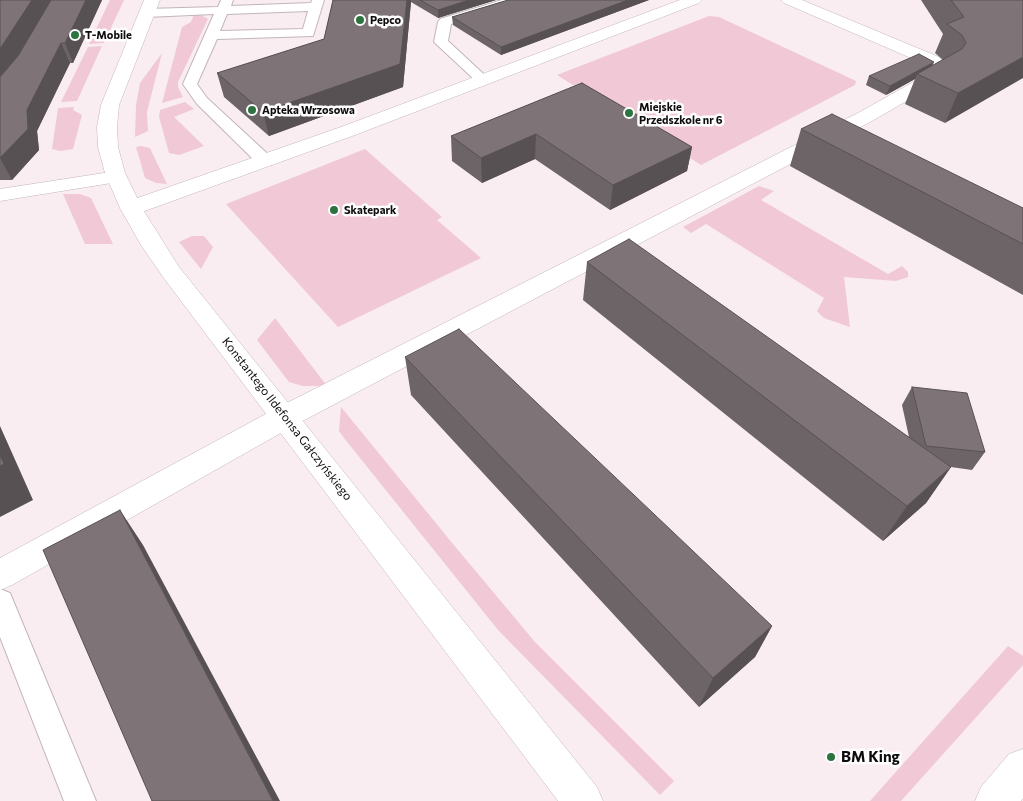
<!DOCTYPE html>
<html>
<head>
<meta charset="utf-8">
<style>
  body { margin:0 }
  canvas { display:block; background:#f9edf1 }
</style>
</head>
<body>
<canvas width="1023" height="801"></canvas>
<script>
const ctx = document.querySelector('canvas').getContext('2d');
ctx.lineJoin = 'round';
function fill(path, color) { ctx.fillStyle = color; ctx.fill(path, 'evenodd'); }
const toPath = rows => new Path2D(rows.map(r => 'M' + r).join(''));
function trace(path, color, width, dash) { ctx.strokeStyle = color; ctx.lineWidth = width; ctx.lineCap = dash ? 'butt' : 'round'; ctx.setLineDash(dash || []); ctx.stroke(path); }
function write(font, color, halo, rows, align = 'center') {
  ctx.font = font + ' Commissioner,sans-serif'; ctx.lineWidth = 5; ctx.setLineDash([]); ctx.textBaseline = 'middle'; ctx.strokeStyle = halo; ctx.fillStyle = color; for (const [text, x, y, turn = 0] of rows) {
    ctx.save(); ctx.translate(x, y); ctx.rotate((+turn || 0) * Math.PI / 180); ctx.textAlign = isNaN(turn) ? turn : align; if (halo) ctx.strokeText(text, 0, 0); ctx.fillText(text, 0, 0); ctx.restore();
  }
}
fill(toPath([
  [110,0,124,0,104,43,89,44],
  [194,14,201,15,208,19,178,82,178,87,183,97,162,103,182,27,191,22],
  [709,16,719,17,856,81,855,85,701,165,557,75],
  [102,46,77,101,61,102,88,47],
  [162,53,147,112,148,131,135,137,136,105,140,83],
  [185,102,194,109,174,117,204,146,179,155,169,153,159,117,160,110],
  [74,107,73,110,82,115,73,149,60,151,52,149,58,108],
  [141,146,150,148,167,184,156,183,145,178,136,147],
  [365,149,442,217,437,220,481,258,338,327,226,204],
  [759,186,774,191,761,200,888,274,902,266,908,272,908,277,896,281,844,277,850,327,824,318,817,311,824,298,706,224,691,233,683,227],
  [63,194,80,194,91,198,113,244,85,244],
  [192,236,204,236,213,247,201,269,179,242],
  [275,318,327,386,303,386,289,382,257,340],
  [341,407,453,544,535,642,674,781,660,795,498,630,344,438,339,431],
  [1008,646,1023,656,1023,665,901,801,870,801]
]), '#f1c8d5');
const service = toPath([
  [221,0,233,0,231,6,311,3,312,0,324,0,313,36,217,39,197,84,207,98,271,157,273,161,271,165,259,165,197,104,183,84,214,14,146,17,140,13,146,9,218,7,221,0],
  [308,11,303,29,220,31,227,14,308,11],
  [502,0,521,0,519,3,451,24,448,41,489,79,487,82,477,82,434,42,438,22,440,19,502,0],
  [0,589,10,593,96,801,64,801,0,637,0,589]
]);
const minor = toPath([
  [680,0,702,0,699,3,355,135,139,213,131,214,123,213,120,208,123,203,341,127,680,0],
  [781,0,802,0,939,57,948,66,951,73,948,77,872,121,295,425,12,585,0,590,0,558,275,409,858,113,933,71,927,65,784,3,781,0],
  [117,171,124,173,127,177,124,181,0,201,0,189,117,171]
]);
const tertiary = toPath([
  [144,0,160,0,119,105,117,127,118,147,125,173,142,208,179,267,597,787,603,801,558,801,163,277,141,245,120,208,105,173,98,147,97,127,101,105,144,0],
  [1023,749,1023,798,1021,801,975,801,981,787,1009,754,1023,749]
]);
trace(service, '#c2b6ba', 2);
trace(minor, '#c2b6ba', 1);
trace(tertiary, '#c2b6ba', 1);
fill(service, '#fff');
fill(minor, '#fff');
fill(tertiary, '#fff');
fill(toPath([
  [0,0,102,0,73,63,70,63,37,131,39,150,12,180,0,180],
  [333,0,496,0,438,18,411,2,403,87,269,136,224,97,217,73,324,39],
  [508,0,649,0,501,55,453,25,452,17],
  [921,0,1023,0,945,123,905,104,915,79,886,95,866,85,869,76,932,66,943,60,935,53,943,34],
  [582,83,692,147,687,171,610,210,535,159,482,183,452,161,451,136],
  [801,129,1023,208,1023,295,790,166],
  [587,262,909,437,902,405,912,387,985,452,972,470,951,467,926,503,883,541,583,300],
  [405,357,772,626,755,657,699,707,411,395]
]), '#6c6466');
fill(toPath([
  [32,0,52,0,8,72,0,81,0,49],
  [86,0,102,0,73,63,65,43],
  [407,0,411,0,411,2,403,87,269,136,263,112],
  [469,0,496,0,438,18,438,10],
  [628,0,649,0,501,55,501,47],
  [61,43,70,63,37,131,39,150,12,180,0,158,27,110],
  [1023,57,1023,78,945,123,958,93],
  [934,62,930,71,917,74,915,79,886,95,890,86],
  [536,134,535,159,482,183,481,158],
  [692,147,687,171,610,210,613,185],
  [0,426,33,500,0,517],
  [951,467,926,503,883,541,907,506],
  [120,510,143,545,280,801,273,801],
  [772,626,755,657,699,707,713,678]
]), '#585153');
const building = toPath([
  [0,0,32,0,0,49,0,0],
  [51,0,86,0,65,43,61,43,27,110,28,129,0,158,0,77,18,56,51,0],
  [333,0,407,0,400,64,263,112,217,73,324,39,333,0],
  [420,0,469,0,438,10,420,0],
  [508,0,628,0,501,47,452,17,508,0],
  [951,0,1023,0,1023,57,958,93,917,74,962,49,966,43,962,35,947,24,964,17,951,0],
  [919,54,934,62,890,86,869,76,919,54],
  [582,83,692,147,613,185,536,134,481,158,451,136,582,83],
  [832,114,1023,208,1023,244,801,129,832,114],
  [629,239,951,467,907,506,587,262,629,239],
  [459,329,772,626,713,678,405,357,459,329],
  [912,387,967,393,985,452,926,446,912,387],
  [0,455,4,464,0,466,0,455],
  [120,510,273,801,152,801,43,550,120,510]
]);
fill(building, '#7e7477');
trace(building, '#585153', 1);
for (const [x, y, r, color] of [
  [360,20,5,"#2c7340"],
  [75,35,5,"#2c7340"],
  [252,110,5,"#2c7340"],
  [629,113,5,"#2c7340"],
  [334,210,5,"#2c7340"],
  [831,757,5,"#2c7340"]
]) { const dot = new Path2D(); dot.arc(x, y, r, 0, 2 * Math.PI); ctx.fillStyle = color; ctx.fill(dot); trace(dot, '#fefefe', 2); }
write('bold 11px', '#0f0c0d', '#fefefe', [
  ["Pepco",370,20],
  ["T-Mobile",85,35],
  ["Miejskie",639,107],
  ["Przedszkole nr 6",639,120],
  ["Apteka Wrzosowa",262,110],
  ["Skatepark",344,210]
], 'left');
write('12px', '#0f0c0d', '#fefefe', [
  ["Konstantego Ildefonsa Gałczyńskiego",287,419,52]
]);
write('bold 15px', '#0f0c0d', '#fefefe', [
  ["BM King",841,757]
], 'left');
</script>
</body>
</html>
